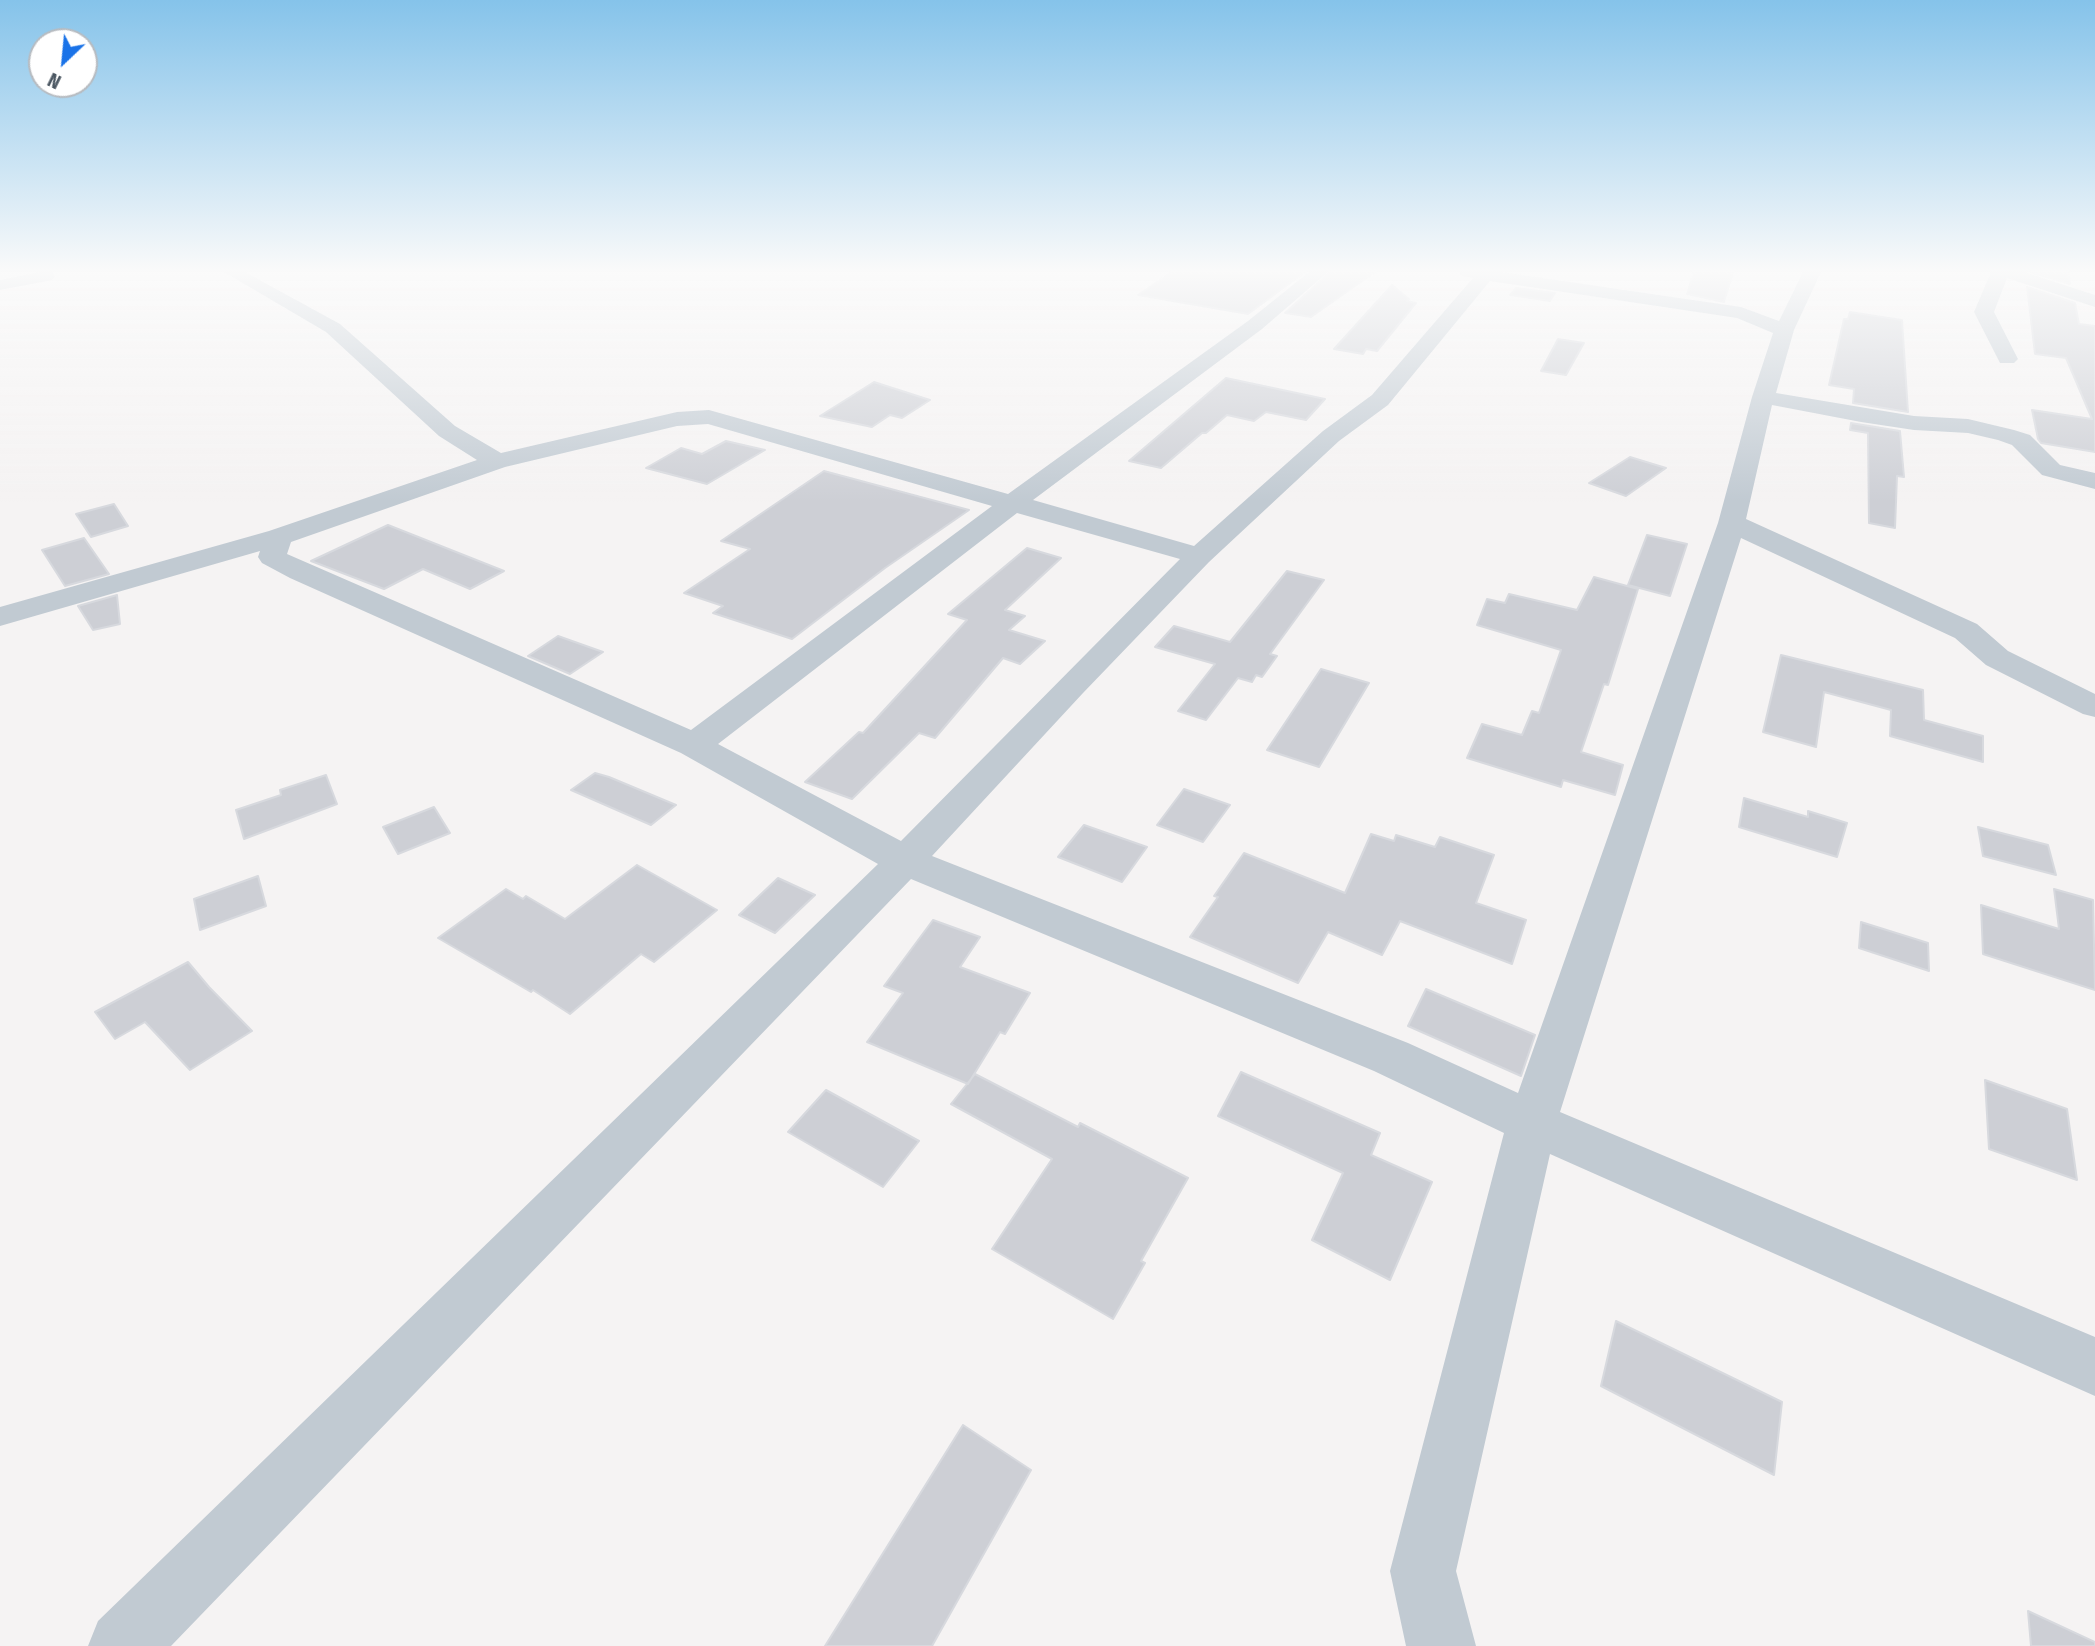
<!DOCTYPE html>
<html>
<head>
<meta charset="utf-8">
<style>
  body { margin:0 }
  #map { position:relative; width:2095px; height:1646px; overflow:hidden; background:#f5f3f3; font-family:"Fira Sans Condensed",sans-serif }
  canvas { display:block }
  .north { position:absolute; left:28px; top:28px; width:70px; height:70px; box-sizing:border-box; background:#fff; border:2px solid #b7bbc0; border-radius:50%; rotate:206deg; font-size:19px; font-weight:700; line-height:28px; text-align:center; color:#4a5661 }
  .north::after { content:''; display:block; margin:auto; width:24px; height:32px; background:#1a73e8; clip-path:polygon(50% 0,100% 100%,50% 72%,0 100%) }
</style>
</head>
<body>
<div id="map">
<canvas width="2095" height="1646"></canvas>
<div class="north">N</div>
</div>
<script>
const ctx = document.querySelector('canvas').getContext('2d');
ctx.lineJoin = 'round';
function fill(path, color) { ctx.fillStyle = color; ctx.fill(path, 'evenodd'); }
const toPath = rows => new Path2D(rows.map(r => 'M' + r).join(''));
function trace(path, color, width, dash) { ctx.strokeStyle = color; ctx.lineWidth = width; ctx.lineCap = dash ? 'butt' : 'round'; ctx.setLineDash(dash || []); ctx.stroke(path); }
const building = toPath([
  [1172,272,1305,272,1248,314,1138,295,1172,272],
  [1330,272,1375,272,1311,317,1285,313,1330,272],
  [1694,272,1733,272,1724,302,1687,294,1694,272],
  [2031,272,2068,272,2070,284,2031,272],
  [1392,285,1409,299,1407,301,1416,303,1377,351,1366,349,1363,354,1334,349,1392,285],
  [2027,287,2075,303,2079,324,2095,326,2095,452,2041,443,2038,439,2032,410,2092,419,2066,358,2035,354,2027,287],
  [1516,288,1555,293,1550,301,1510,295,1516,288],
  [1850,312,1902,320,1908,412,1853,403,1854,389,1829,385,1844,319,1848,319,1850,312],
  [1558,339,1584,343,1566,375,1541,371,1558,339],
  [1226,378,1325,399,1306,420,1266,412,1254,421,1227,415,1206,433,1202,433,1161,468,1129,461,1226,378],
  [874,382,930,400,902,418,890,415,872,427,820,416,874,382],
  [1851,423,1900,431,1904,477,1897,476,1895,528,1869,523,1868,433,1850,430,1851,423],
  [726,441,765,450,707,484,646,468,681,448,702,454,726,441],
  [1630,457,1666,468,1626,496,1589,483,1630,457],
  [824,471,969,510,885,568,792,639,713,613,723,606,684,593,750,549,721,541,824,471],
  [114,504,128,526,91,537,76,514,114,504],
  [388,525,504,571,470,589,423,569,384,589,311,561,388,525],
  [1647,535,1687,544,1670,596,1628,585,1647,535],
  [84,538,109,574,65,586,42,550,84,538],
  [1027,548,1061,558,1005,610,1025,616,1009,630,1045,641,1020,664,1003,658,935,738,919,733,852,799,805,782,859,732,863,733,967,620,948,614,1027,548],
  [1287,571,1324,580,1270,654,1277,656,1262,677,1256,675,1252,682,1238,678,1206,720,1178,711,1215,664,1155,647,1174,626,1230,642,1287,571],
  [1594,577,1638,589,1608,685,1604,684,1581,752,1623,765,1615,795,1563,780,1561,787,1467,758,1482,724,1522,735,1532,711,1539,713,1561,650,1477,625,1487,599,1505,603,1509,594,1577,610,1594,577],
  [117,595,120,624,93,630,78,606,117,595],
  [558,636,603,652,570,674,528,656,558,636],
  [1781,655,1923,690,1924,720,1983,736,1983,762,1890,736,1891,710,1824,692,1816,747,1763,732,1781,655],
  [1321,669,1369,683,1319,767,1267,750,1321,669],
  [595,773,609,777,676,805,651,825,571,790,595,773],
  [326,775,337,804,244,839,236,810,281,795,280,790,326,775],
  [1184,789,1230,805,1203,842,1157,825,1184,789],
  [1744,798,1808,817,1808,811,1847,823,1837,857,1739,827,1744,798],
  [434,807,450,833,398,854,383,827,434,807],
  [1084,825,1147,847,1122,882,1058,857,1084,825],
  [1978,827,2048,845,2056,875,1983,856,1978,827],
  [1371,834,1394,841,1396,835,1435,847,1440,837,1494,855,1476,903,1526,920,1512,964,1400,921,1382,955,1328,932,1298,983,1190,937,1218,897,1214,896,1244,853,1345,893,1371,834],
  [637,865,717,910,654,962,641,954,570,1014,533,990,531,992,438,938,506,889,523,899,526,896,565,919,637,865],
  [258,876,266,906,200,930,194,899,258,876],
  [778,878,815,895,775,933,739,915,778,878],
  [2054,889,2093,900,2095,990,1983,954,1981,905,2059,929,2054,889],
  [933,920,980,937,960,967,1030,993,1005,1034,1000,1032,968,1084,867,1042,903,993,884,986,933,920],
  [1861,922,1928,943,1929,971,1859,948,1861,922],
  [188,962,209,987,252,1031,190,1070,145,1022,115,1039,95,1012,188,962],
  [1426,989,1535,1035,1521,1076,1408,1026,1426,989],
  [1241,1072,1380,1133,1371,1155,1432,1182,1390,1280,1312,1240,1343,1173,1218,1116,1241,1072],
  [975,1074,1078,1127,1080,1123,1188,1178,1141,1261,1145,1263,1113,1319,992,1249,1052,1159,951,1104,975,1074],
  [1985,1080,2067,1109,2077,1180,1989,1149,1985,1080],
  [826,1090,919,1141,883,1187,788,1132,826,1090],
  [1616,1321,1782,1402,1774,1475,1601,1386,1616,1321],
  [963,1425,1031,1470,932,1646,825,1646,963,1425],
  [2028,1611,2095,1642,2095,1646,2031,1646,2028,1611]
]);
fill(building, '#cdcfd5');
trace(building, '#d7d9de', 2);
fill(toPath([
  [41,272,52,272,55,276,52,280,0,290,0,280,41,272],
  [224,272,245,272,340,324,455,426,501,453,677,412,709,410,1008,494,1248,321,1309,272,1328,272,1262,329,1033,500,1194,546,1323,431,1372,395,1473,278,1462,276,1459,272,1501,272,1741,307,1779,321,1803,272,1821,272,1794,330,1776,393,1914,416,1968,419,2014,430,2030,435,2060,465,2095,473,2095,489,2042,475,2012,445,1998,440,1968,433,1914,430,1861,422,1772,405,1746,519,1977,624,2008,651,2095,694,2095,717,2083,714,1986,665,1955,638,1741,538,1560,1112,2095,1337,2095,1396,1550,1154,1456,1571,1476,1646,1406,1646,1390,1571,1504,1133,1374,1071,911,879,171,1646,88,1646,98,1621,878,864,681,753,290,578,262,563,258,557,260,551,0,626,0,607,269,531,477,460,439,436,326,332,224,272],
  [1490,281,1737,318,1773,333,1752,397,1718,523,1518,1093,1408,1043,932,856,1083,693,1209,562,1339,441,1388,405,1490,281],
  [708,424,992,506,691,730,287,554,291,542,505,467,677,426,708,424],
  [1017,513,1180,559,901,841,718,744,1017,513],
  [1991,272,2024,272,2095,295,2095,307,2007,278,1994,312,2018,359,2014,363,2000,363,1974,312,1991,272]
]), '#c1cad2');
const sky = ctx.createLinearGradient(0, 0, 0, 502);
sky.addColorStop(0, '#85c3ea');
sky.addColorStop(0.54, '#fafafa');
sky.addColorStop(1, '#fafafa00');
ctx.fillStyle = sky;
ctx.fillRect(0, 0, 2095, 502);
</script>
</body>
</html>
